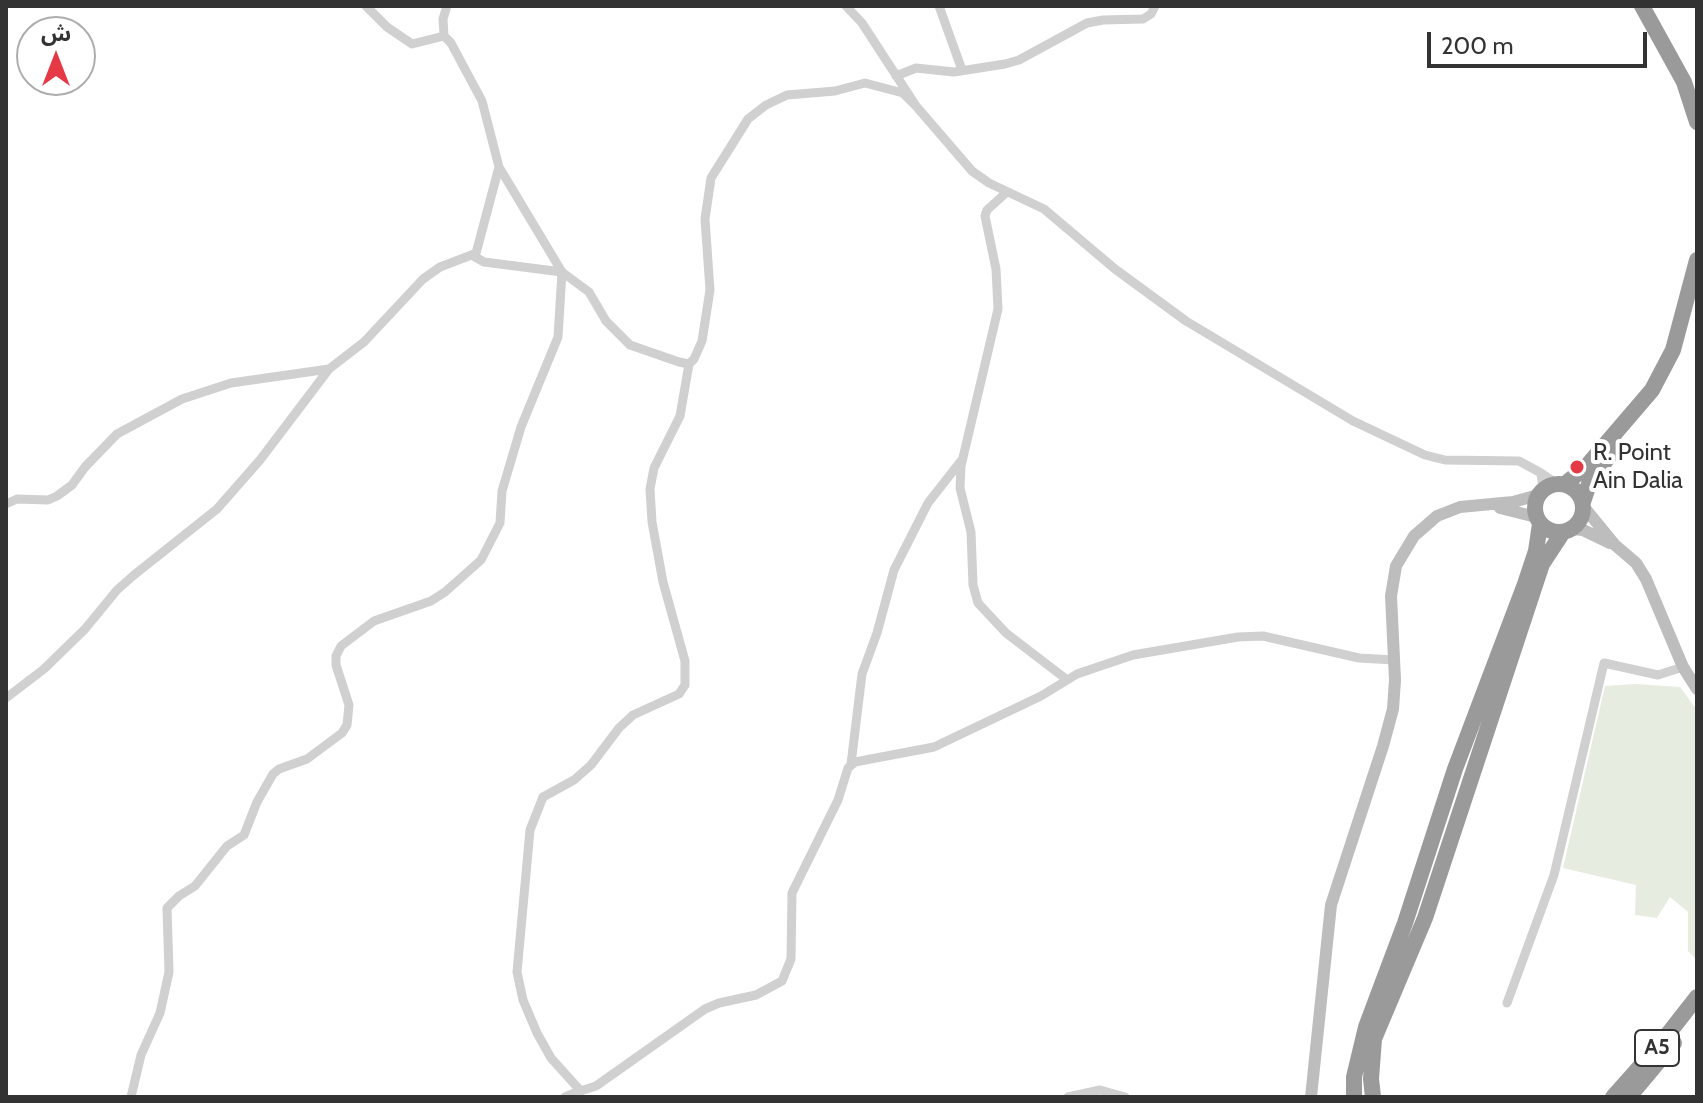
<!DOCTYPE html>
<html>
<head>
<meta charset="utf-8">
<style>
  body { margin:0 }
  #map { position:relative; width:1703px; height:1103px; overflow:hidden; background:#fff; font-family:Cabin,"Noto Sans Arabic",sans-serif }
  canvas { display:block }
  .frame { position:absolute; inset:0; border:8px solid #333; pointer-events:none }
  .north { position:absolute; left:16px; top:16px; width:80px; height:80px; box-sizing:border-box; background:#fff; border:2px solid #adadad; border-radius:50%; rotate:0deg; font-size:22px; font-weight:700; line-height:32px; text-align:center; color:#333 }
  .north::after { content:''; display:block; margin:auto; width:28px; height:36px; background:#e63946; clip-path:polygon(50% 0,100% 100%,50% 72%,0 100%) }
  .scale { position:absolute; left:1427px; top:32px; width:220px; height:36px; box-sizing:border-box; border:4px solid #333; border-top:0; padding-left:10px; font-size:24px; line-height:28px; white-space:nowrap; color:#333; -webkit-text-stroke:6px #fff; paint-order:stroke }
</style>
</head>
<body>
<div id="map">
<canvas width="1703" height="1103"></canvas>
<div class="frame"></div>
<div class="north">ش</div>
<div class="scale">200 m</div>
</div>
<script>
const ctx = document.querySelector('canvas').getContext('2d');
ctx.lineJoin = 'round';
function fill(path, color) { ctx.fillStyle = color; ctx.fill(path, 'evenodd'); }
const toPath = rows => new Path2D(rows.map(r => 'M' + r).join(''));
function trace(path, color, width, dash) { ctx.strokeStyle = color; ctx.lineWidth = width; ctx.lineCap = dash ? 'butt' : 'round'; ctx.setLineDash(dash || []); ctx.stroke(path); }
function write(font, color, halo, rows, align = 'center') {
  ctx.font = font + ' Cabin,sans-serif'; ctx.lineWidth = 8; ctx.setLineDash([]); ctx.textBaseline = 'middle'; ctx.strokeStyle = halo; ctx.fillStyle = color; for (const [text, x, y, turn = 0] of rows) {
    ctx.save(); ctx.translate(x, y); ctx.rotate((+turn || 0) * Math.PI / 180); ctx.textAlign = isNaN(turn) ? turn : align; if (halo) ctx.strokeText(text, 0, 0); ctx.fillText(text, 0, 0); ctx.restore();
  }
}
fill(toPath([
  [1635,684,1680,687,1697,710,1697,960,1688,951,1688,912,1670,897,1657,918,1635,915,1636,885,1563,868,1605,686]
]), '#e6ecdf');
trace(toPath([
  [366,6,387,27,412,44,444,36],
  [447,6,443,19,444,36,451,43,482,101,499,167,475,257,484,262,562,272,589,292,606,321,630,345,679,362,689,364,694,359,702,341,710,290,705,219,711,178,748,119,766,105,787,95,835,91,865,83,903,93,916,106],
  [846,6,862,23,916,106,972,171,989,183,1044,209,1115,269,1186,321,1353,421,1425,455,1445,460,1519,461,1541,473],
  [939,6,962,70],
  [896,76,916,68,954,72,1005,64,1019,60,1087,23,1103,20,1143,19,1151,14,1155,6],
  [1007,192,987,210,985,216,996,269,998,309,961,466,960,488,971,532,973,585,978,603,1006,633,1066,679],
  [1543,489,1541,473,1557,484],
  [6,504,17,499,48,500,57,496,72,485,85,467,117,434,182,399,231,383,329,369,364,342,423,279,440,267,474,254],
  [6,698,44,669,85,629,117,590,134,575,217,509,260,460,329,369],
  [851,764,862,674,877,633,894,570,928,503,961,461],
  [1507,1003,1554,875,1604,663,1658,675,1683,667],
  [131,1097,141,1055,160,1013,169,972,167,908,179,896,195,886,227,846,244,835,257,802,273,774,279,769,307,759,342,733,347,725,349,705,336,665,336,656,341,646,374,621,431,601,445,592,481,560,500,523,502,491,521,427,558,337,562,272,499,167],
  [565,1097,577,1092,578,1088,551,1058,537,1033,523,1000,517,972,530,830,543,797,574,780,591,765,619,728,633,715,679,694,685,685,685,661,663,582,652,522,650,489,654,468,680,416,689,364],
  [580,1097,577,1092,596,1086,705,1009,719,1003,756,995,782,981,791,959,792,893,838,800,848,768,855,762,934,747,1041,696,1077,674,1133,655,1238,637,1263,636,1359,658,1394,660],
  [1068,1097,1100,1090,1125,1097]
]), '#d0d0d0', 9);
trace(toPath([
  [1583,506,1615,545,1636,563,1646,579,1683,667,1697,689],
  [1500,508,1536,517],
  [1572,529,1583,530,1610,543],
  [1311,1097,1331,905,1383,746,1393,709,1395,680,1391,596,1396,566,1414,536,1437,516,1460,507,1513,502,1538,495]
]), '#bdbdbd', 12);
trace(toPath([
  [1642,6,1684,82,1697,122],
  '1535 508a24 24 0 1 1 48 0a24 24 0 1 1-48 0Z',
  [1565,484,1586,467,1652,390,1673,350,1697,260],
  [1583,502,1589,484,1614,449],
  [1354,1097,1354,1077,1366,1027,1405,923,1455,769,1525,584,1536,551,1540,524],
  [1373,1097,1371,1079,1374,1039,1425,918,1542,564,1563,532],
  [1613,1097,1661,1043,1697,997],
  [1629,1097,1674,1043]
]), '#9a9a9a', 16);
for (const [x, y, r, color] of [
  [1577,467,8,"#e63946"]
]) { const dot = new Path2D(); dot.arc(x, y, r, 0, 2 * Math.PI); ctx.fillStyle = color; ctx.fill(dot); trace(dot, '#fff', 3); }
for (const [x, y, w] of [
  [1657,1048,44]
]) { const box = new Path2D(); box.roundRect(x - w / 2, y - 18, w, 36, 6); ctx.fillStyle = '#fff'; ctx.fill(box); trace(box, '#333', 2); }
write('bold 22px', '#333', null, [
  ["A5",1657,1048]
]);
write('24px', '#333', '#fff', [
  ["R. Point",1593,453],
  ["Ain Dalia",1593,481]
], 'left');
</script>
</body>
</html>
